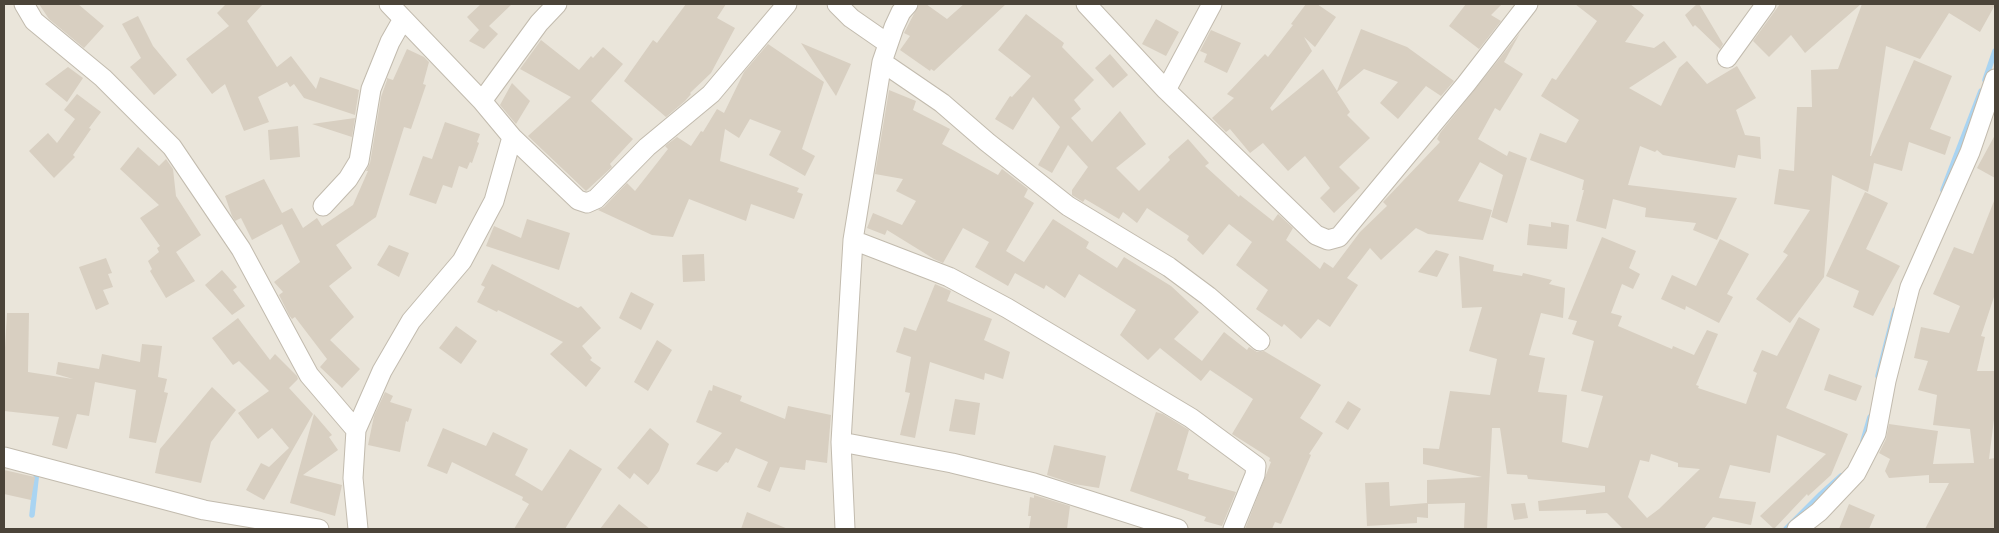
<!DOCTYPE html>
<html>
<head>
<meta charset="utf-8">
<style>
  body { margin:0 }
  #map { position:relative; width:1999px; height:533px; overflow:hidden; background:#f6f3ec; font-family:Figtree,sans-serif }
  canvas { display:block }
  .frame { position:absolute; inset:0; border:5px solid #4b4439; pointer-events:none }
</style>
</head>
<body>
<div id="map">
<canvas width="1999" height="533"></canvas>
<div class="frame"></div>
</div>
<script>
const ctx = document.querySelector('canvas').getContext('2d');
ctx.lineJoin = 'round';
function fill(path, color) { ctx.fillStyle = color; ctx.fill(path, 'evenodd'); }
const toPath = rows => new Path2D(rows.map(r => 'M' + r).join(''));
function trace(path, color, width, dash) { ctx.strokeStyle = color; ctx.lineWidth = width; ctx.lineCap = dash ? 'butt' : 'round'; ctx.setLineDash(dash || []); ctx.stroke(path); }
fill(toPath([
  [4,4,1995,4,1995,529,4,529]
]), '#eae5da');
trace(toPath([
  [1985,80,1995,51],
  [1943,190,1981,91],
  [1878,376,1895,310],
  [1863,441,1870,417],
  [32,515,37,470],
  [1786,529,1821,494,1841,476]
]), '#a9d4f2', 5.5);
fill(toPath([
  [39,4,78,4,104,26,84,48,49,19],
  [226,4,263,4,247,21,277,67,291,56,316,89,320,77,359,90,355,115,304,98,294,84,290,87,287,82,258,97,269,122,244,131,225,84,212,94,186,59,229,26,217,13],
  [481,4,512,4,489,26,498,34,484,49,469,41,479,30,467,17],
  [686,4,726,4,717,18,735,28,711,73,690,93,691,94,685,101,666,117,624,81,653,40,657,43],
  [919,4,926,4,947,19,964,4,1006,4,934,71,931,69,930,71,900,50,910,36,904,33],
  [1306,4,1317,4,1336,17,1315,47,1304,37,1312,51,1270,108,1272,111,1323,69,1337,91,1361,29,1407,47,1454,81,1441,96,1426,86,1398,119,1380,103,1398,82,1364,69,1337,92,1350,112,1347,115,1370,138,1339,167,1360,188,1334,213,1320,198,1330,188,1305,156,1288,171,1263,143,1250,153,1230,129,1226,132,1212,118,1234,98,1227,94,1265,54,1268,57,1293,25,1291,24],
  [1466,4,1502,4,1491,15,1501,21,1479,49,1449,26],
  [1575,4,1630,4,1644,15,1625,42,1654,48,1664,41,1677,57,1629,88,1661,106,1679,68,1687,61,1707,84,1737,66,1756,98,1736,110,1745,135,1760,137,1761,159,1738,155,1735,168,1663,155,1657,150,1655,152,1640,146,1628,185,1737,198,1717,240,1693,230,1696,223,1645,217,1646,208,1613,199,1606,229,1576,221,1584,190,1582,190,1584,180,1530,160,1540,133,1566,143,1579,120,1541,96,1552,78,1556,80,1597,21],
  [1697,4,1699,4,1723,44,1720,49,1695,25,1693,27,1685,15],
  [1780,4,1861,4,1805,53,1791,35,1769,57,1753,41],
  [1862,4,1995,4,1995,5,1980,32,1949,13,1920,59,1886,46,1870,156,1871,156,1914,60,1952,76,1930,129,1951,137,1945,155,1909,142,1902,171,1874,163,1868,192,1832,175,1824,277,1790,323,1756,299,1788,255,1783,252,1810,210,1774,204,1779,169,1794,171,1797,107,1812,107,1811,70,1838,69],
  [1026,14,1064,43,1062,47,1094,80,1074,100,1081,109,1071,118,1092,142,1120,111,1146,144,1116,168,1139,191,1170,160,1168,157,1188,139,1209,163,1205,166,1239,197,1240,195,1273,221,1278,214,1293,228,1286,240,1320,269,1324,262,1333,268,1360,232,1387,206,1383,202,1440,142,1437,139,1440,133,1520,33,1504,62,1523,74,1500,111,1495,108,1478,139,1507,156,1509,151,1527,158,1507,223,1491,217,1503,175,1480,162,1458,201,1492,210,1483,240,1428,234,1416,228,1381,260,1370,248,1347,278,1358,285,1330,327,1318,319,1301,339,1284,324,1282,327,1256,309,1268,290,1236,265,1252,242,1229,224,1203,255,1187,240,1189,236,1147,208,1137,223,1123,212,1119,219,1085,199,1083,202,1072,195,1072,190,1088,167,1068,145,1052,173,1038,165,1060,127,1033,97,1013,130,995,119,1010,96,1012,97,1031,76,998,50],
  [138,16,153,46,177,75,154,95,130,67,141,58,122,24],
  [1156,19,1179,32,1166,56,1142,44],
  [1211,30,1241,43,1227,73,1204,62,1207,54,1200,51],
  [541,40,579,70,591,56,593,58,603,47,623,64,591,101,633,139,610,164,612,167,586,191,528,136,571,97,520,69],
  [801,43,851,64,836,96],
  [768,44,824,82,802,149,815,156,805,176,769,155,781,131,750,119,739,138,725,129,720,161,799,188,797,192,803,194,794,219,751,204,746,221,689,199,673,237,652,235,598,210,604,207,627,183,635,191,668,149,665,146,677,137,691,146,701,131,703,132,717,109,724,113,744,72],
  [407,49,424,57,429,62,423,84,426,85,411,129,404,127,376,217,336,245,352,268,329,286,354,317,330,340,360,369,342,388,320,367,327,359,295,317,292,319,289,315,279,295,283,292,274,282,300,262,282,224,252,240,241,218,235,221,232,216,225,196,264,179,282,213,292,208,303,228,317,218,322,226,353,205,368,171,366,171,370,163,381,97,387,80,387,78,393,80],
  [1110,54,1128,75,1113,88,1095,68],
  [68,67,83,78,67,102,45,84],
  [512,83,530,101,516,124,500,105],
  [889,90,916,101,913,110,950,129,942,144,998,175,1002,169,1028,189,1024,197,1034,203,1006,251,1024,262,1053,219,1089,242,1086,248,1117,268,1124,257,1171,286,1199,312,1174,339,1202,361,1224,332,1247,350,1249,347,1257,352,1264,351,1321,385,1300,418,1323,433,1309,454,1311,455,1281,524,1275,522,1272,529,1245,529,1271,462,1269,461,1270,458,1232,434,1253,399,1210,370,1201,381,1160,348,1148,360,1120,335,1136,310,1079,274,1065,298,1046,285,1044,289,1015,273,1008,286,975,267,989,242,963,228,943,263,934,259,887,230,885,235,867,228,873,213,902,225,916,201,896,191,903,179,875,174],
  [77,94,101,112,89,128,91,129,73,155,75,157,54,178,29,151,48,133,57,143,75,119,64,110],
  [355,118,352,137,312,124],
  [445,122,480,134,477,142,479,143,472,163,470,162,467,169,459,166,452,188,443,185,436,204,409,195,423,156,432,159],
  [298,126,300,157,270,160,268,130],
  [1995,135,1995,178,1977,168],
  [138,147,159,166,166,159,173,169,176,196,201,235,176,252,195,281,166,298,150,271,152,269,148,261,159,252,157,248,160,246,140,218,159,205,120,169],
  [1865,192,1888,203,1866,249,1900,266,1873,316,1853,307,1859,291,1826,276],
  [1994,201,1995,294,1981,336,1985,337,1977,371,1995,371,1995,411,1989,459,1995,458,1995,529,1925,529,1949,483,1929,483,1929,475,1889,478,1885,471,1890,459,1879,453,1886,439,1889,424,1938,431,1933,464,1974,463,1970,429,1933,425,1937,395,1918,390,1928,361,1914,358,1921,327,1949,333,1960,306,1933,294,1954,247,1973,254],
  [527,219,570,233,559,270,486,246,494,226,521,238],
  [1551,222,1569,225,1567,249,1527,245,1529,224,1551,227],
  [1602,237,1636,251,1629,268,1640,274,1633,289,1622,284,1611,313,1622,316,1618,326,1672,349,1673,346,1694,355,1707,330,1718,334,1696,385,1699,386,1698,388,1746,404,1757,373,1753,371,1762,350,1777,356,1799,317,1820,329,1786,408,1848,434,1831,475,1808,496,1807,494,1774,529,1760,516,1826,454,1777,435,1770,473,1730,465,1719,498,1756,502,1751,525,1713,517,1704,529,1623,529,1607,513,1586,514,1586,510,1539,511,1538,501,1605,492,1605,486,1528,479,1527,475,1507,474,1500,428,1492,428,1487,529,1464,528,1465,503,1428,504,1428,518,1417,517,1417,523,1367,526,1365,483,1389,482,1390,506,1427,503,1427,480,1482,477,1423,464,1423,448,1439,449,1450,391,1490,395,1497,359,1469,351,1482,307,1462,308,1459,256,1494,265,1493,271,1522,276,1523,273,1552,280,1549,284,1565,288,1563,318,1541,313,1529,355,1545,358,1538,392,1567,395,1562,442,1588,448,1603,396,1581,391,1594,341,1572,334,1577,321,1568,319],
  [1651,454,1678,463,1678,467,1700,469,1659,509,1647,518,1628,497,1640,460,1649,462],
  [1720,239,1749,254,1727,294,1733,297,1719,323,1686,306,1685,310,1661,299,1672,275,1696,286],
  [389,245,409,253,399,277,377,265],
  [1436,250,1449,254,1437,277,1418,272],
  [704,254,705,281,683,282,682,255],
  [106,258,112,273,108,274,113,287,103,290,109,304,96,310,79,267],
  [492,264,578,308,581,306,601,328,582,346,592,358,590,360,601,368,586,387,550,354,563,342,498,310,497,312,477,302,485,287,481,285],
  [222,270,237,287,233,290,245,306,232,315,205,285],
  [935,284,951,291,947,301,992,319,984,340,1010,352,1003,379,985,373,984,380,930,362,915,438,900,435,910,393,905,392,911,357,896,352,904,327,916,331],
  [631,292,654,304,641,330,619,318],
  [7,313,29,313,28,372,73,379,56,374,58,362,99,369,102,354,140,362,142,344,162,346,158,377,167,379,164,392,168,393,156,443,129,438,136,390,95,382,89,416,77,414,67,449,52,445,59,417,4,411,4,365],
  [238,318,270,360,275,354,297,376,298,379,289,388,313,414,264,500,246,490,261,463,269,467,289,448,272,428,258,439,238,413,269,391,239,361,233,365,212,338],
  [456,326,477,341,461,364,439,348],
  [657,340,672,350,648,391,634,382],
  [1829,374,1862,386,1856,401,1824,390],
  [713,385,742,396,740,401,785,419,788,406,831,415,827,463,806,460,805,470,780,467,770,492,757,487,768,462,736,448,728,463,726,462,717,472,696,464,722,433,696,422,709,390,712,391],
  [212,387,236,410,211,442,201,483,155,473,160,449],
  [385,392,393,396,390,402,412,409,408,422,406,421,400,452,368,445,374,416],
  [955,399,980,403,975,435,949,431],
  [1348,401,1361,409,1348,430,1335,422],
  [1156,412,1163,414,1189,430,1177,470,1189,474,1188,479,1236,492,1222,526,1204,521,1206,517,1130,491],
  [314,414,332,435,329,437,338,450,303,475,342,485,335,516,290,503],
  [443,428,486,446,493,432,528,449,515,475,542,491,570,449,602,469,565,529,514,529,529,504,522,500,523,497,452,462,447,474,427,466],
  [650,428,669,444,659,471,648,485,634,473,630,479,617,468],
  [1054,445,1106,456,1099,488,1074,484,1047,475],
  [4,470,35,477,31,500,4,494],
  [1034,495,1070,506,1067,529,1029,529,1031,516,1028,516,1030,497,1034,498],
  [1525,503,1528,518,1514,520,1511,504],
  [619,504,650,529,600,529],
  [1849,504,1875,515,1869,529,1839,529],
  [747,512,788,529,741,529]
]), '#d8cfc1');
const minor = toPath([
  [24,4,34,21,103,78,172,147,241,249,309,375,356,430],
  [389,4,482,101,512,137,578,200,587,203,596,199,647,147,711,94,787,4],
  [837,4,851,18,887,43],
  [1086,4,1166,90,1316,235,1328,240,1339,237,1466,84,1528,4],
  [1727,58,1766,4],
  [882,62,942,103,987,142,1068,206,1169,267,1208,296,1260,341],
  [1166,90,1212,4],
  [482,101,539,23,557,4],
  [323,206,348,179,359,161,371,89,390,42,403,19],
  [853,240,949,277,1007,308,1191,418,1256,466,1255,475,1233,529],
  [841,442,952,463,1034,483,1178,529],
  [4,457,204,510,319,529],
  [358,529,353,478,356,430,382,371,411,321,462,261,494,201,512,137],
  [845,529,841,442,853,240,882,62,894,27,901,12,908,4],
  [1797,529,1819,512,1856,473,1876,434,1886,381,1910,287,1970,152,1995,79]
]);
trace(minor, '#c2bbae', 21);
trace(minor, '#fff', 19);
</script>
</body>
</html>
